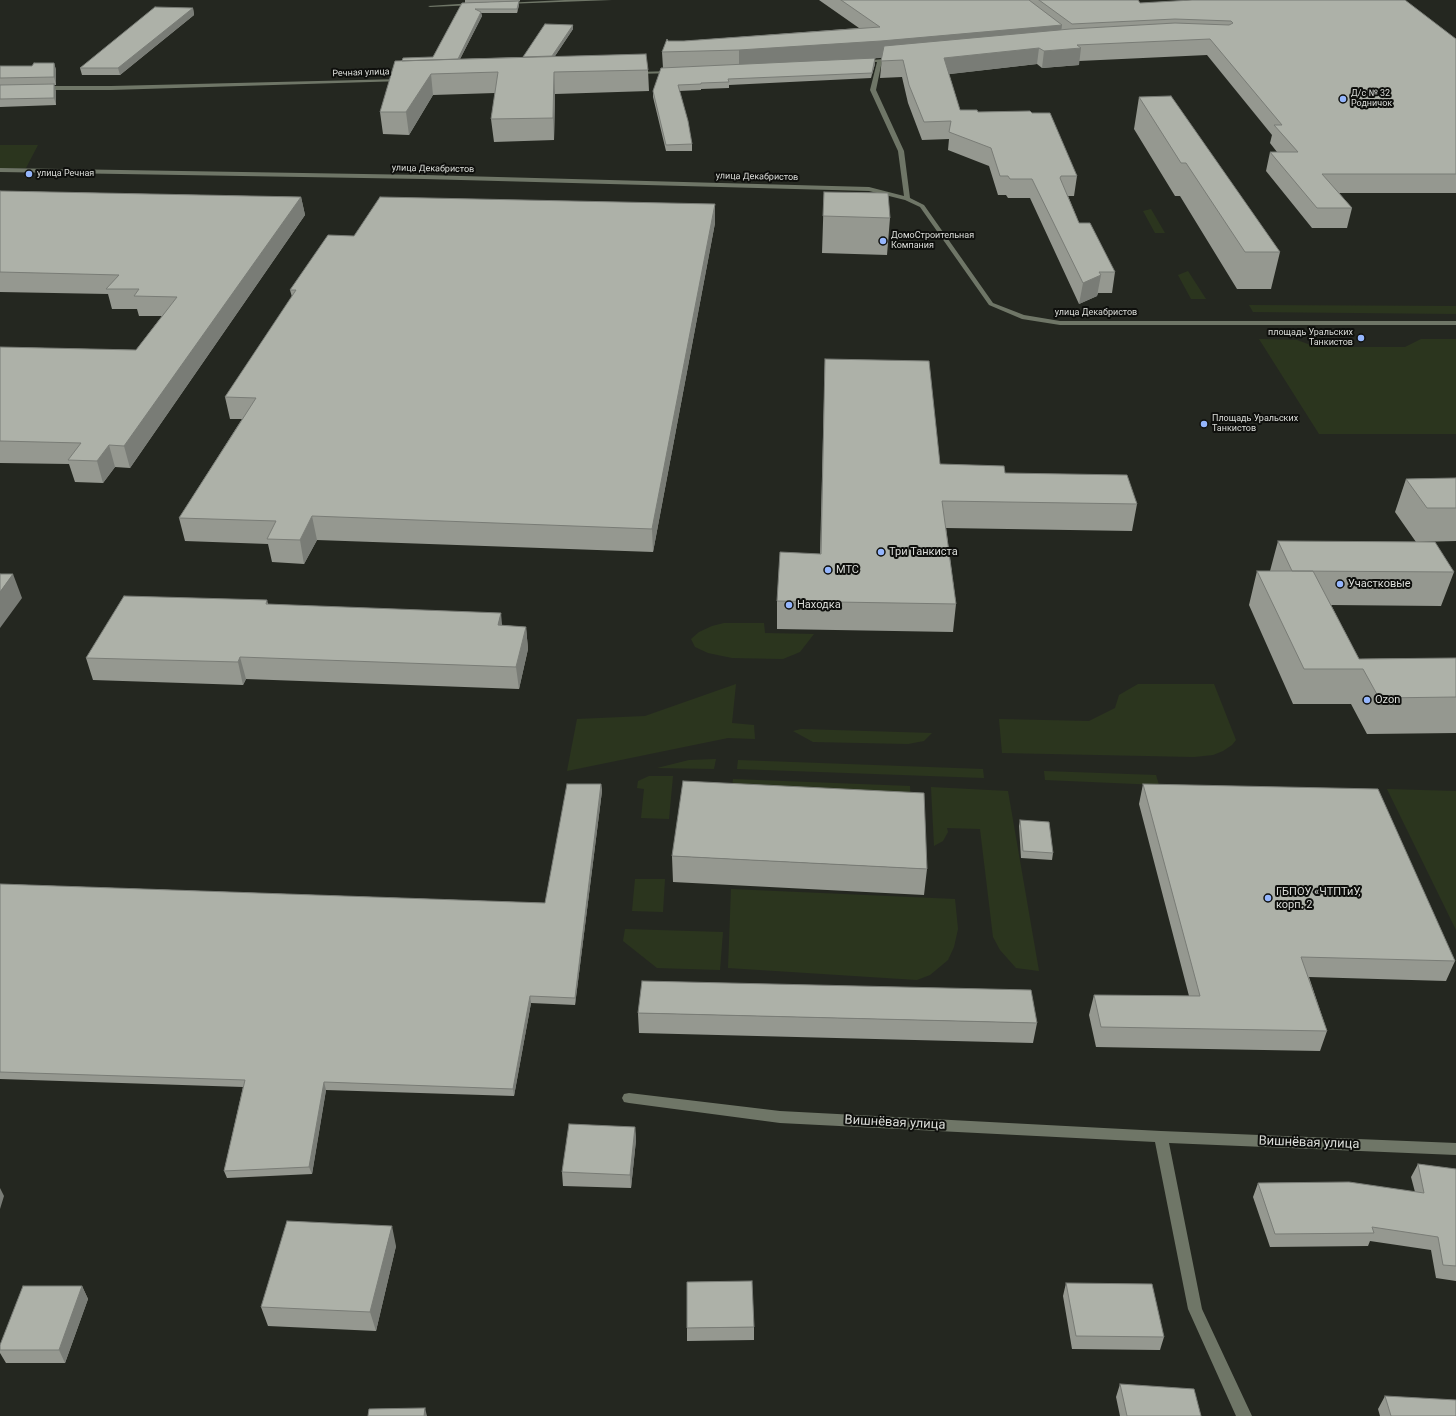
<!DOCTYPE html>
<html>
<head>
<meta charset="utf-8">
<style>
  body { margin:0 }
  canvas { display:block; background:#242720 }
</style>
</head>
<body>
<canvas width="1456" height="1416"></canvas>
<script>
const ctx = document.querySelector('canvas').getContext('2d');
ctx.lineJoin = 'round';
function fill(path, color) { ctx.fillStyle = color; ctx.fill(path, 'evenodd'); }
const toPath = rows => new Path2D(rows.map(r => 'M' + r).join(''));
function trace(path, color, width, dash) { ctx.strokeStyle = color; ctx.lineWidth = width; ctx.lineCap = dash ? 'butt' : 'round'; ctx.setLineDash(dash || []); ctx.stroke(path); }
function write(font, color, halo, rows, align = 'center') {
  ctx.font = font + ' Roboto,sans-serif'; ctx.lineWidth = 4; ctx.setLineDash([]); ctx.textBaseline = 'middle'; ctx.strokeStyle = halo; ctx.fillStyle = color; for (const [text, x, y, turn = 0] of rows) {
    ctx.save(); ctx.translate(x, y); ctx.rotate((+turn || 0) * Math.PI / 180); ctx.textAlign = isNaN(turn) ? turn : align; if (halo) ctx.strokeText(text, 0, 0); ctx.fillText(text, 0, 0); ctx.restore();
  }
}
fill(toPath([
  [0,145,38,145,26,168,0,168],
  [1151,209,1165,233,1155,233,1143,211],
  [1188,271,1206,299,1191,299,1178,275],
  [1249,305,1456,306,1456,314,1253,312],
  [1259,339,1297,340,1316,347,1405,347,1421,339,1456,339,1456,434,1319,434],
  [724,623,764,623,765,633,814,634,800,652,783,659,732,658,708,653,695,647,691,639,699,632,712,626],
  [736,684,732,723,754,725,755,739,728,738,567,771,577,719,645,716],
  [1138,684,1214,684,1236,740,1232,745,1223,751,1213,755,1194,757,1002,753,999,719,1089,721,1115,708,1119,695],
  [801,729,932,733,924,741,908,744,813,742,793,731],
  [716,759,714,769,657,768,689,760],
  [738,760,983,769,984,778,737,769],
  [1044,771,1156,775,1159,785,1045,780],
  [649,776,673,776,669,819,641,818,644,789,637,788,638,781],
  [733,779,910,786,911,812,730,805],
  [931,787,1008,791,1039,971,1016,968,1000,950,993,937,980,829,947,828,948,832,943,841,934,846],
  [1387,789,1456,791,1456,930],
  [635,879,665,879,663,912,632,911],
  [731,889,955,899,958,929,954,947,948,960,930,975,917,980,728,968],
  [625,929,723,932,720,970,657,968,623,941]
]), '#2b351e');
fill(toPath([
  [565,0,612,0,506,4,504,3,565,0],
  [474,3,476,5,430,7,428,6,474,3],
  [895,58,897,60,882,61,876,90,904,151,910,198,924,205,993,303,1024,315,1060,321,1456,321,1456,325,1060,325,1022,319,989,305,920,207,905,200,869,191,424,179,0,172,0,168,424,175,869,187,904,196,898,151,870,90,877,62,863,62,861,61,895,58],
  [673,71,675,73,635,74,633,73,635,72,673,71],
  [401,79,403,81,111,90,41,90,38,88,41,86,111,86,401,79],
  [629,1093,780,1111,1161,1131,1456,1143,1456,1155,1169,1143,1202,1309,1252,1416,1236,1416,1188,1309,1155,1142,780,1123,629,1103,624,1102,622,1098,624,1094,629,1093]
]), '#6f7667');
fill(toPath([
  [465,0,520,0,520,1,465,3],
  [819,0,1138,0,1140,3,1456,39,1456,193,1339,193,1352,208,1347,228,1312,228,1266,171,1270,152,1277,152,1270,143,1272,135,1207,55,1079,61,1079,65,1042,68,1037,64,949,74,960,110,978,112,1077,176,1074,196,1068,196,1079,223,1115,272,1112,293,1098,293,1097,296,1079,304,1030,198,1008,198,1006,195,998,195,989,166,948,150,949,139,922,140,908,103,902,77,880,78,882,57,864,59,875,64,871,78,729,85,729,88,701,89,701,90,679,91,692,144,692,151,666,151,653,97,653,91,663,68,662,52,668,41,684,41,859,28],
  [462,3,519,5,517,13,481,13,482,16,460,59,523,57,573,25,573,29,555,56,648,70,649,91,555,94,554,140,494,142,491,119,495,93,433,95,409,135,383,134,380,112,402,61,433,57],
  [193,8,194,15,120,75,82,75,80,68],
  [54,63,56,70,56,85,54,85,56,92,56,105,0,107,0,66,32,66],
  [1139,97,1280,252,1271,289,1237,289,1180,196,1175,196,1134,129],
  [0,191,301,197,305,215,130,468,115,467,103,483,75,482,69,464,0,463,0,347,136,350,162,316,139,316,137,309,112,309,108,294,0,292],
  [824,192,890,218,887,255,822,253],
  [715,204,715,223,653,552,317,540,304,564,272,562,268,544,185,541,179,518,242,419,230,419,225,397,292,297,290,290,354,236],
  [825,359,940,464,1005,473,1137,504,1132,531,946,528,956,604,953,632,777,629,777,601,820,554],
  [1456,478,1456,541,1416,542,1395,512,1406,479],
  [1278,541,1454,572,1441,606,1331,605,1359,659,1456,658,1456,733,1367,734,1351,704,1293,704,1249,605,1257,571,1270,571],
  [267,600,268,604,502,625,526,627,528,649,519,689,246,679,243,685,93,680,86,658],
  [601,784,602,791,575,1005,531,1003,514,1096,326,1090,312,1174,227,1178,224,1171,243,1087,0,1079,0,884,545,903],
  [1143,784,1455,961,1446,981,1309,977,1327,1031,1320,1051,1096,1047,1089,1015,1094,995,1189,996,1139,804],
  [1020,820,1053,853,1052,860,1021,858,1019,826],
  [672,856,927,869,924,895,673,882],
  [638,1013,1037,1023,1033,1043,639,1033],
  [635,1127,636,1140,631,1188,563,1186,562,1172],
  [1418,1164,1456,1169,1456,1281,1436,1278,1431,1250,1370,1241,1368,1246,1270,1247,1253,1197,1258,1183,1415,1192,1411,1177],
  [396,1246,376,1331,268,1326,261,1307],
  [1066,1283,1164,1337,1160,1350,1072,1349,1063,1296],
  [82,1286,88,1299,65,1363,6,1363,0,1353,0,1345],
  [754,1327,754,1340,687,1341,687,1328],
  [1120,1384,1201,1416,1120,1416,1116,1397],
  [1385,1396,1456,1416,1380,1416,1378,1409]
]), '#959890');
fill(toPath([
  [519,1,519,5,517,13,517,9],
  [193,8,194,15,120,75,118,68],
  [481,12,482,16,457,65,457,60],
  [573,25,573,29,551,62,551,58],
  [1062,25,1060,41,880,58,739,66,739,50],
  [1039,48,1037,64,942,75,944,58],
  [1081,48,1079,65,1042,68,1044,51],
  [875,58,875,64,871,78],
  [54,63,56,70,56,85,54,77],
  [554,72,555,94,554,140,553,118],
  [431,74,433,95,409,135,406,112],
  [54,84,56,92,56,105,54,98],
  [301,197,305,215,130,468,124,446],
  [715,204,715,223,653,552,652,529],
  [1101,275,1097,296,1079,304,1083,283],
  [109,445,115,467,103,483,97,461],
  [312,516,317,540,304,564,300,540],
  [13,574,22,598,0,628,0,592],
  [501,613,503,635,498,625],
  [526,627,528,649,519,689,516,667],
  [240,657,246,679,243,685,238,662],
  [601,784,602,791,575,1005,575,998],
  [530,996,531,1003,514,1096,513,1089],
  [324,1082,326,1090,312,1174,309,1167],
  [635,1127,636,1140,631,1188,630,1175],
  [0,1188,4,1196,0,1209],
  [392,1226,396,1246,376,1331,370,1312],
  [82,1286,88,1299,65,1363,59,1350],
  [425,1408,427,1416,424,1416]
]), '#797c76');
const building = toPath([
  [841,0,1029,0,1062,25,881,41,739,50,662,52,667,39,668,41,684,41,880,27,841,0],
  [1039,0,1138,0,1140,3,1192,0,1405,0,1456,39,1456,174,1322,174,1352,208,1317,208,1270,152,1298,152,1274,125,1282,125,1210,39,1077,45,1081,48,1044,51,1039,48,944,58,960,110,977,110,978,112,1030,111,1032,113,1050,113,1077,176,1061,176,1060,178,1079,223,1090,223,1115,272,1099,272,1101,275,1083,283,1032,179,1010,179,1008,176,1000,176,991,148,949,132,951,121,924,122,909,85,903,60,881,61,884,46,1070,29,1175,23,1229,25,1233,23,1231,21,1175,19,1072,24,1039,0],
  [519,1,517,9,475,9,481,12,458,59,402,61,403,58,433,57,462,3,519,1],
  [155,7,193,8,118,68,80,68,155,7],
  [545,24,573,25,552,56,523,57,545,24],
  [646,54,648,70,554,72,553,118,491,119,498,72,431,74,406,112,380,112,395,61,646,54],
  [875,58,872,73,728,79,729,82,701,83,701,84,678,85,688,121,692,144,666,145,653,91,661,68,875,58],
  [34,63,54,63,54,77,0,78,0,66,32,66,34,63],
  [54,84,54,98,0,99,0,85,54,84],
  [1171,96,1280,252,1245,252,1186,163,1181,163,1139,97,1171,96],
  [0,191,301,197,124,446,109,445,97,461,68,460,81,443,0,441,0,347,136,350,177,297,134,296,139,289,106,289,119,275,0,272,0,191],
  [824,192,888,193,890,218,823,216,824,192],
  [380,197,715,204,652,529,312,516,300,540,267,539,276,521,179,518,256,398,225,397,296,290,290,290,328,235,354,236,380,197],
  [825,359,929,361,940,464,1004,466,1005,473,1127,475,1137,504,942,501,956,604,777,601,780,552,821,554,825,359],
  [1456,478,1456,508,1427,508,1406,479,1456,478],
  [1278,541,1435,542,1454,572,1292,571,1278,541],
  [1257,571,1313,571,1359,659,1456,658,1456,697,1379,698,1363,669,1304,669,1257,571],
  [0,574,13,574,0,592,0,574],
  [124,596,267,600,266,604,501,613,498,625,526,627,516,667,240,657,238,662,86,658,124,596],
  [683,781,924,793,927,869,672,856,683,781],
  [567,784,601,784,575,998,530,996,513,1089,324,1082,309,1167,224,1171,245,1080,0,1072,0,884,545,903,567,784],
  [1143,784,1378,789,1455,961,1301,957,1327,1031,1101,1027,1094,995,1200,996,1143,784],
  [1020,820,1049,822,1053,853,1023,851,1020,820],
  [642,981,1031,990,1037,1023,638,1013,642,981],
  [569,1124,635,1127,630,1175,562,1172,569,1124],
  [1418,1164,1456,1169,1456,1266,1443,1265,1438,1237,1372,1227,1374,1233,1275,1234,1258,1183,1349,1182,1424,1193,1418,1164],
  [287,1221,392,1226,370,1312,261,1307,287,1221],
  [752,1281,754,1327,687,1328,687,1282,752,1281],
  [1066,1283,1152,1284,1164,1337,1076,1336,1066,1283],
  [23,1286,82,1286,59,1350,0,1350,0,1345,23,1286],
  [1120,1384,1194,1389,1201,1416,1127,1416,1120,1384],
  [1385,1396,1456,1400,1456,1416,1391,1416,1385,1396],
  [425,1408,424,1416,368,1416,369,1409,425,1408]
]);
fill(building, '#adb1a8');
trace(building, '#797c76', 1);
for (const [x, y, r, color] of [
  [1343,99,4,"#95b6fd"],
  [29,174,4,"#95b6fd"],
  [883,241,4,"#95b6fd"],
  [1361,338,4,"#95b6fd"],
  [1204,424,4,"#95b6fd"],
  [881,552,4,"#95b6fd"],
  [828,570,4,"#95b6fd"],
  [1340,584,4,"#95b6fd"],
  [789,605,4,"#95b6fd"],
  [1367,700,4,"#95b6fd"],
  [1268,898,4,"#95b6fd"]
]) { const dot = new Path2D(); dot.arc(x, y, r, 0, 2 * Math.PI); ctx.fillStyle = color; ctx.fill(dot); trace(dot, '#0e0f0c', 1.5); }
write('9px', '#dcdeda', '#0e0f0c', [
  ["Речная улица",361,73,-2],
  ["улица Декабристов",433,169,1],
  ["улица Декабристов",757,177,1],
  ["улица Декабристов",1096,313]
]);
write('9px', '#dcdeda', '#0e0f0c', [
  ["Д/с № 32",1351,94],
  ["Родничок",1351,104],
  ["улица Речная",37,174],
  ["ДомоСтроительная",891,236],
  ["Компания",891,246],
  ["площадь Уральских",1353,333,"right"],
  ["Танкистов",1353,343,"right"],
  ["Площадь Уральских",1212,419],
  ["Танкистов",1212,429]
], 'left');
write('11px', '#dcdeda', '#0e0f0c', [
  ["Три Танкиста",889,552],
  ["МТС",836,570],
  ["Участковые",1348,584],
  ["Находка",797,605],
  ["Ozon",1375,700],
  ["ГБПОУ «ЧТПТиУ,",1276,892],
  ["корп. 2",1276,905]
], 'left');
write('13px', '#dcdeda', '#0e0f0c', [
  ["Вишнёвая улица",895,1123,3],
  ["Вишнёвая улица",1309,1143,2]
]);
</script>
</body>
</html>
